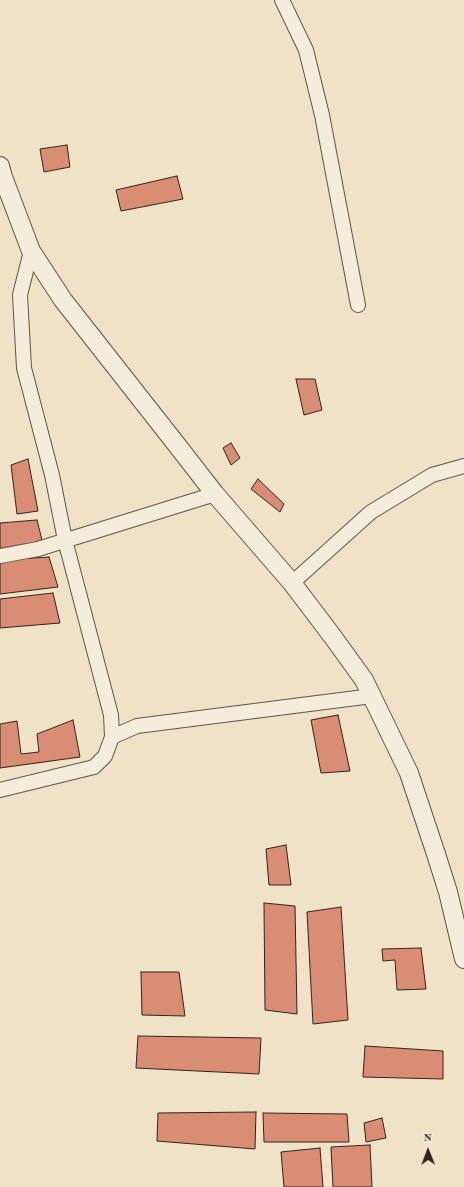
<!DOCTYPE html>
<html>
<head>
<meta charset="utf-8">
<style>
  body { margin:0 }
  #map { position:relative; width:464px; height:1187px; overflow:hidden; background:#efe2c7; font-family:"Old Standard TT",serif }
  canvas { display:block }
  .north { position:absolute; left:408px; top:1131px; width:40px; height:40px; -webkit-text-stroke:3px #f5ecdb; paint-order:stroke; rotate:359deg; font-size:11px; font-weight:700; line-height:16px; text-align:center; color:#32231d }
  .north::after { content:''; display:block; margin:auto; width:14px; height:18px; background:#32231d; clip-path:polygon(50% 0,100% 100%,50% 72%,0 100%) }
</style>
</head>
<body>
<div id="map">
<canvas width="464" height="1187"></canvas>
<div class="north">N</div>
</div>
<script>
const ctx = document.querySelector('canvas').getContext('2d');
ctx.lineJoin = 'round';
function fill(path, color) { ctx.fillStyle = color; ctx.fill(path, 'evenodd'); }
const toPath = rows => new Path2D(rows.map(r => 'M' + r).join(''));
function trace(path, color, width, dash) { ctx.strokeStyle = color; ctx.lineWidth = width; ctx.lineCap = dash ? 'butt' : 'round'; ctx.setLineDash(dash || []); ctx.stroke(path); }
const building = toPath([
  [67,145,70,167,44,172,40,149,67,145],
  [177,176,183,199,121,211,116,190,177,176],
  [296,379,315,379,322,410,304,415,296,379],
  [231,443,240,458,231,465,223,448,231,443],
  [28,459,38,511,17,514,11,465,28,459],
  [258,479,284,504,280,512,251,489,258,479],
  [37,520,43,544,0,549,0,523,37,520],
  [49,557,58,587,0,594,0,560,49,557],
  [53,593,60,623,0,628,0,599,53,593],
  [338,715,350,771,321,773,311,720,338,715],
  [73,720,80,757,0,768,0,724,17,721,21,754,39,752,37,734,73,720],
  [286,845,291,885,269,885,266,849,286,845],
  [264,903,295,906,297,1014,265,1010,264,903],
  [341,907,348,1020,313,1024,307,912,341,907],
  [421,948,426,989,397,990,395,960,383,961,382,949,421,948],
  [141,972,179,972,185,1016,142,1015,141,972],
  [138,1036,261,1038,259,1074,136,1068,138,1036],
  [365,1046,443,1051,443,1079,363,1077,365,1046],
  [256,1112,255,1149,157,1141,158,1113,256,1112],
  [263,1113,347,1114,349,1142,264,1142,263,1113],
  [382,1118,386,1138,366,1142,364,1123,382,1118],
  [370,1145,372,1187,333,1187,331,1147,370,1145],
  [320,1148,323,1187,284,1187,281,1152,320,1148]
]);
fill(building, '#d98d75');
trace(building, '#32231d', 1);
const minor = toPath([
  [282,0,306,50,322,115,358,305],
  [31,251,20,295,24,368,52,475,65,540,111,715,112,737],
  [0,556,38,549,215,494],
  [292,583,371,512,432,475,464,466],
  [0,790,94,767,105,756,112,737,137,726,372,696]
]);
const tertiary = toPath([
  [0,166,3,177,31,251,63,300,180,449,215,494,292,583,333,637,364,680,409,773,436,854,448,892,464,959]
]);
trace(minor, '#615348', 16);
trace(tertiary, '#615348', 20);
trace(minor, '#f5ecdb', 14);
trace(tertiary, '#f5ecdb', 18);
</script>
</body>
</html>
